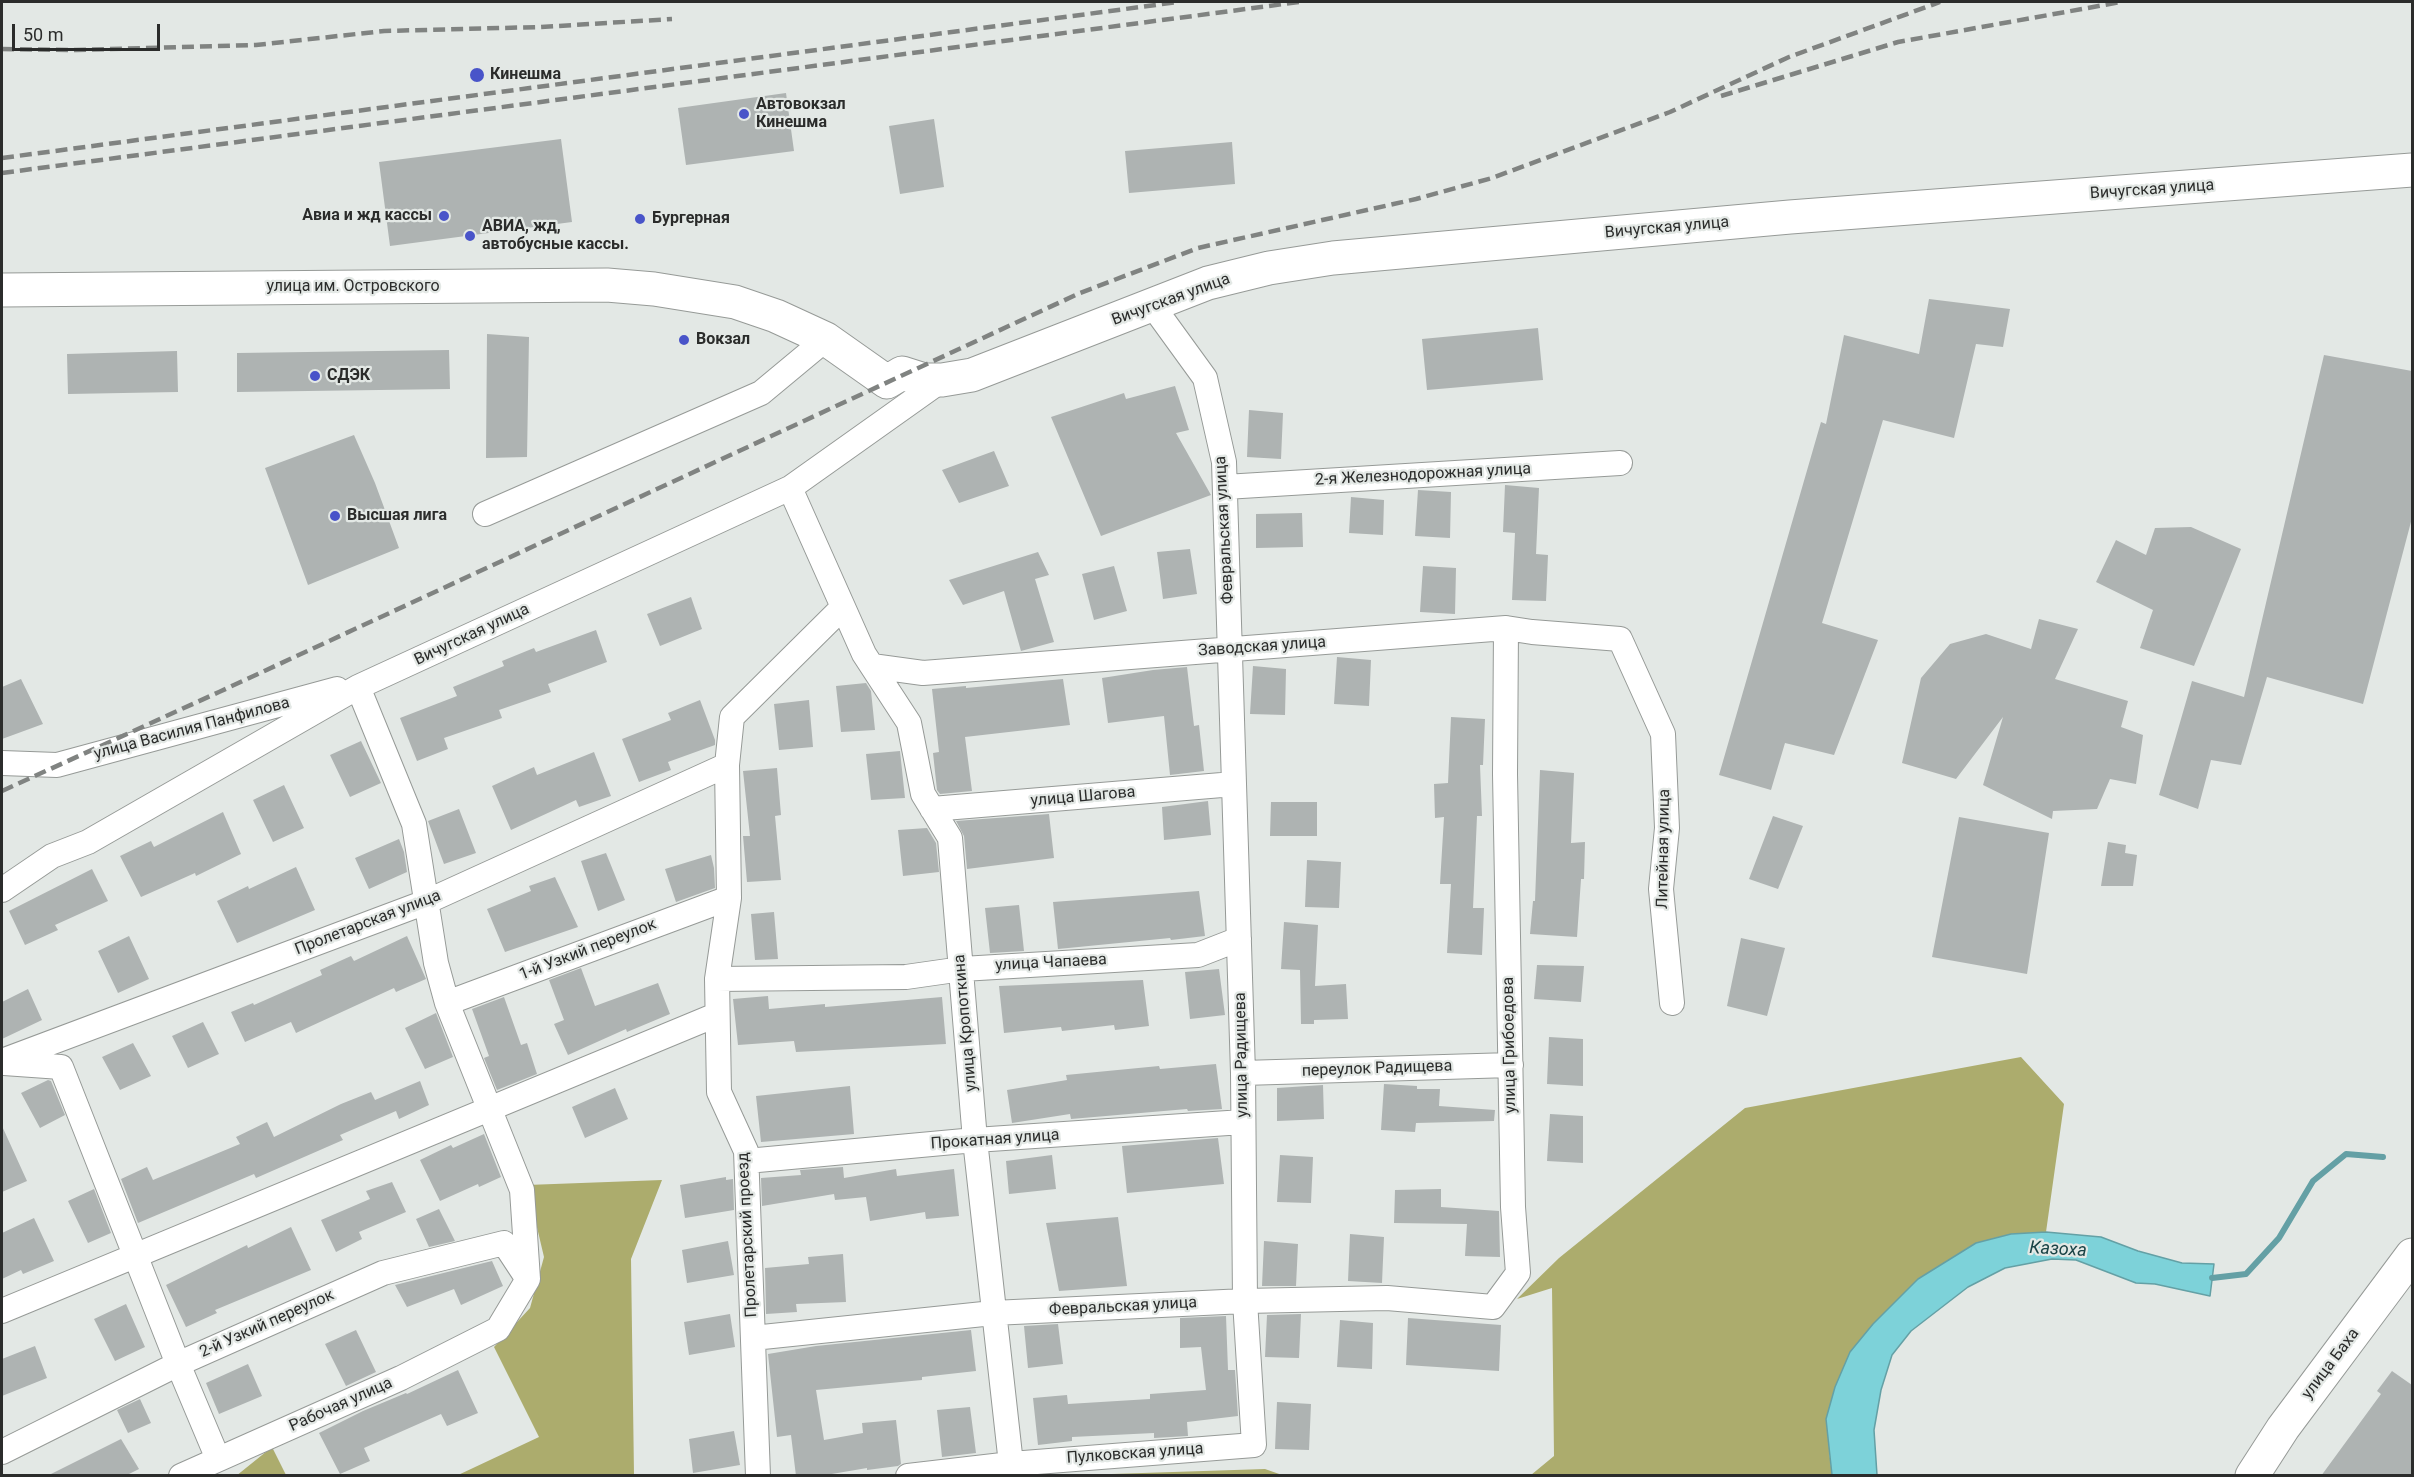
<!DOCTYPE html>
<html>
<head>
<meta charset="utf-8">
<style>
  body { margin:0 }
  #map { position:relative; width:2414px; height:1477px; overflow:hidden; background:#e3e8e5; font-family:Roboto,sans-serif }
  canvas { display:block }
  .frame { position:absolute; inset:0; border:3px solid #2b2c2b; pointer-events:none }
  .scale { position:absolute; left:12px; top:24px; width:148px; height:27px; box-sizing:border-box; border:3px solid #2b2c2b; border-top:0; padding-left:8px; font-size:18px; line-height:21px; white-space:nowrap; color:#2b2c2b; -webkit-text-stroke:4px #e3e8e5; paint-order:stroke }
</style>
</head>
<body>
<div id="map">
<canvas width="2414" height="1477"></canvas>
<div class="frame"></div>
<div class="scale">50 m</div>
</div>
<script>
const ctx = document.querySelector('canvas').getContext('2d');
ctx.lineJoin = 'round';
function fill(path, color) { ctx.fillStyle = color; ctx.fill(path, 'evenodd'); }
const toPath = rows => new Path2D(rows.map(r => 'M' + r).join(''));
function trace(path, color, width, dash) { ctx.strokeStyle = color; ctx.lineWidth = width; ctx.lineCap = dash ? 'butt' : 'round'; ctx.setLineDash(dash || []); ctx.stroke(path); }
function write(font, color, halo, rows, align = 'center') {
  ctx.font = font + ' Roboto,sans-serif'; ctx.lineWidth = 4.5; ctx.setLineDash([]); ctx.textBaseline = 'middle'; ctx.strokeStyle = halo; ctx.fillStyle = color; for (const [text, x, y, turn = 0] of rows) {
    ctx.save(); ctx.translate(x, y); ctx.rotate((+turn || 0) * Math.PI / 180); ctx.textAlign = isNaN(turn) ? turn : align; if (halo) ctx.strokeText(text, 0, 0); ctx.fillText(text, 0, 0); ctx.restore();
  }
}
fill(toPath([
  [2021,1057,2064,1104,2046,1232,2011,1234,1976,1243,1918,1279,1897,1300,1829,1450,1832,1475,1531,1475,1554,1456,1552,1288,1517,1299,1559,1258,1745,1108],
  [662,1180,631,1259,634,1475,456,1476,539,1437,494,1347,530,1308,544,1257,527,1185],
  [272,1447,286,1475,236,1476],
  [1265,1469,1282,1475,1081,1475]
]), '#acac6d');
const water = toPath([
  [2046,1232,2101,1237,2138,1251,2182,1263,2214,1264,2210,1296,2155,1284,2136,1283,2076,1260,2052,1259,2005,1268,1968,1287,1911,1331,1892,1355,1881,1390,1874,1430,1877,1475,1832,1475,1826,1419,1835,1387,1850,1352,1873,1324,1918,1279,1976,1243,2011,1234,2046,1232]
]);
fill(water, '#7dd2d9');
trace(water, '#64a0a5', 1.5);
trace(toPath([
  [2212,1278,2246,1274,2279,1238,2313,1181,2346,1154,2383,1157]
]), '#64a0a5', 6);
fill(toPath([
  [786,93,794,151,686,165,678,108],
  [934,119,944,187,900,194,889,126],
  [561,139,572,222,390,246,379,162],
  [1232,142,1235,184,1129,193,1125,151],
  [1929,299,2010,309,2003,347,1976,344,1954,438,1883,420,1822,623,1878,640,1834,755,1785,743,1771,790,1719,775,1821,422,1826,424,1844,335,1919,354],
  [1538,328,1543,380,1427,390,1422,339],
  [487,334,529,337,527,457,486,458],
  [449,350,450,389,237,392,237,353],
  [177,351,178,392,68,394,67,354],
  [2324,355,2412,371,2412,518,2363,704,2267,677,2241,765,2211,760,2198,809,2159,795,2192,681,2244,697],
  [1175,386,1189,430,1176,433,1211,495,1101,536,1051,417,1124,393,1126,399],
  [1249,410,1283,413,1281,459,1247,457],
  [354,435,375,483,399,548,308,585,265,468],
  [994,451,1009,486,959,503,942,470],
  [1505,485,1539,488,1536,554,1548,555,1546,601,1512,600,1515,533,1503,532],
  [1418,490,1451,492,1450,538,1415,536],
  [1351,497,1384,500,1383,535,1349,533],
  [1302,513,1303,547,1256,548,1256,514],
  [2191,527,2241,549,2194,666,2140,648,2153,610,2096,582,2116,540,2146,555,2155,528],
  [1190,549,1197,594,1163,599,1157,552],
  [1038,552,1049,575,1035,579,1054,642,1021,651,1004,591,963,605,949,580],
  [1114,566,1127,611,1094,620,1082,574],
  [1423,566,1456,568,1455,614,1420,612],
  [691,597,702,629,660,646,647,614],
  [2039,619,2078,629,2055,679,2128,701,2121,727,2143,735,2136,784,2110,779,2097,809,2053,811,2052,819,1983,785,2003,717,1956,779,1902,763,1921,678,1950,644,1986,634,2031,649],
  [596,630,607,662,548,684,551,692,499,710,502,718,444,738,448,749,417,761,400,718,457,696,453,687,504,666,502,661,534,648,536,652],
  [1337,657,1371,660,1369,706,1334,704],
  [1253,666,1286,669,1285,715,1250,714],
  [1187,667,1194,726,1199,725,1204,771,1170,775,1164,716,1108,723,1102,678,1153,670],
  [21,679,43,724,2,739,2,687],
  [1063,679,1070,725,965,737,972,791,940,794,937,790,933,753,939,752,932,689,966,686,966,688],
  [866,683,871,691,875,730,841,732,836,686],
  [700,700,715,740,715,745,668,762,671,770,639,782,622,739,671,720,668,713],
  [809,700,813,747,779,750,774,704],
  [1451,717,1485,719,1483,765,1480,765,1482,816,1477,816,1473,908,1484,908,1482,955,1447,953,1451,884,1440,884,1444,817,1435,818,1434,784,1448,783],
  [361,741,381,783,350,797,330,755],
  [900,751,905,798,871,800,866,754],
  [594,752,611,796,579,807,576,800,511,830,492,786,534,767,537,775],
  [777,768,781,815,775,816,781,880,747,882,743,836,750,836,743,771],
  [1540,770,1574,773,1571,843,1585,842,1584,879,1581,879,1577,937,1530,934,1533,901,1535,901],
  [284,785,304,828,273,842,253,800],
  [1208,801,1211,835,1164,840,1162,807],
  [1271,802,1317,802,1317,836,1270,836],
  [459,809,476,853,444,864,428,821],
  [223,812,241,854,196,876,195,873,141,897,120,856,151,841,154,847],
  [1049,814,1054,858,967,869,964,836,956,821],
  [1773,816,1803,826,1778,889,1749,879],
  [1959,817,2049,833,2027,974,1932,957],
  [927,828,936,843,939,872,903,876,898,830],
  [399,839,404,852,407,872,369,889,355,858],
  [2108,842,2126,845,2125,853,2137,855,2133,886,2101,886],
  [606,853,625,900,598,911,581,861],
  [711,855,714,868,715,888,676,902,665,869],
  [1307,860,1341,862,1339,908,1305,907],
  [296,867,315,910,237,943,217,901,248,886,249,889],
  [92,869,108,901,55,925,58,930,25,945,9,911],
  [555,877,578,927,505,952,487,909,531,891,529,886],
  [1199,891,1205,936,1171,940,1170,938,1058,949,1053,902],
  [1019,905,1024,951,990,953,985,908],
  [774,912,778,959,755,960,751,914],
  [1284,922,1318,925,1315,986,1346,984,1348,1019,1314,1020,1314,1024,1301,1024,1300,970,1281,969],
  [129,936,149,979,118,993,98,951],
  [407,936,426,979,396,992,394,988,296,1033,291,1022,245,1042,231,1012,253,1003,254,1005,322,975,320,970,351,956,354,961],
  [1741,938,1785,948,1767,1016,1727,1006],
  [1537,965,1584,966,1581,1002,1534,999],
  [581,968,595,1006,658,983,670,1014,627,1032,626,1029,568,1055,554,1024,564,1020,549,980],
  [1219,969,1225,1015,1190,1019,1185,972],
  [1143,980,1149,1026,1115,1030,1114,1025,1062,1031,1061,1027,1004,1033,999,986],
  [28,989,42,1020,2,1039,2,1002],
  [768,996,769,1009,825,1004,825,1007,942,997,946,1044,796,1052,794,1041,738,1045,733,999],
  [504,997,521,1045,527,1043,537,1074,497,1090,484,1058,489,1056,472,1009],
  [436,1013,453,1057,425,1069,405,1028],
  [203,1022,219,1054,188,1068,172,1036],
  [1549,1037,1583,1039,1583,1086,1547,1084],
  [133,1043,151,1076,120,1090,102,1057],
  [1216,1064,1222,1109,1188,1111,1187,1109,1071,1119,1070,1114,1012,1123,1007,1090,1067,1080,1066,1075,1159,1066,1160,1069],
  [48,1080,51,1081,65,1115,40,1128,21,1093],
  [420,1081,429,1105,399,1119,396,1111,340,1135,343,1140,256,1178,254,1174,138,1223,121,1179,147,1167,153,1180,240,1144,236,1137,267,1122,274,1137,341,1104,371,1092,375,1100],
  [1384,1084,1417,1086,1417,1089,1440,1089,1439,1106,1495,1110,1494,1121,1416,1123,1415,1132,1381,1130],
  [1323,1085,1324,1119,1277,1121,1277,1088],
  [850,1086,854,1134,761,1142,756,1096],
  [615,1088,628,1119,585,1138,572,1107],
  [1550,1114,1583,1116,1583,1163,1547,1161],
  [2,1126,27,1181,2,1192],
  [484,1134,501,1177,479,1187,478,1184,440,1201,420,1160,451,1145,453,1148],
  [1218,1138,1224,1184,1127,1193,1122,1146],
  [1052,1155,1056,1189,1009,1194,1006,1161],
  [1280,1155,1313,1157,1311,1203,1277,1202],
  [843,1167,844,1178,896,1169,897,1176,954,1169,959,1216,926,1219,925,1212,870,1221,866,1197,835,1200,834,1194,762,1206,761,1178,801,1175,800,1170],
  [726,1177,726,1180,733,1179,734,1210,685,1218,680,1185],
  [392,1182,406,1212,359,1232,362,1239,336,1252,321,1220,370,1199,366,1191],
  [94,1189,111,1233,88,1243,68,1201],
  [1441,1189,1441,1207,1499,1211,1500,1257,1465,1256,1467,1224,1394,1223,1395,1190],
  [439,1209,455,1241,429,1247,416,1219],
  [1118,1217,1127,1286,1059,1291,1046,1223],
  [34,1218,54,1261,23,1274,21,1270,2,1279,2,1233],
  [291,1227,311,1270,215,1310,217,1313,186,1327,166,1285,247,1245,248,1248],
  [1350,1234,1384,1237,1382,1283,1348,1281],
  [728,1241,734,1275,687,1283,682,1250],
  [1264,1241,1298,1244,1296,1286,1262,1286],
  [843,1254,846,1302,796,1304,797,1312,766,1314,765,1268,809,1264,808,1257],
  [492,1261,503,1286,461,1305,454,1289,407,1307,395,1285],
  [126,1304,145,1347,115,1361,94,1319],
  [730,1314,735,1347,689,1355,684,1322],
  [1301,1314,1299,1358,1265,1357,1267,1315],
  [1226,1316,1228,1370,1235,1370,1238,1416,1187,1422,1188,1436,1154,1438,1154,1433,1072,1437,1072,1441,1038,1445,1033,1398,1067,1395,1068,1404,1150,1399,1150,1394,1206,1390,1201,1347,1180,1348,1180,1318],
  [1408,1318,1501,1325,1499,1371,1406,1365],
  [1340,1320,1373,1323,1372,1369,1337,1367],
  [1058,1324,1063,1364,1028,1368,1024,1326],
  [356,1330,376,1372,346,1386,325,1344],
  [971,1330,976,1371,922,1377,922,1380,816,1390,824,1440,863,1433,862,1423,896,1420,901,1464,898,1466,867,1470,867,1468,820,1476,796,1476,791,1435,777,1437,768,1354,816,1346],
  [35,1346,47,1378,2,1396,2,1359],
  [248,1364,262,1396,219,1414,206,1383],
  [458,1370,478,1413,447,1426,441,1414,364,1448,370,1461,340,1474,319,1433,363,1411,406,1393,407,1394],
  [2392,1371,2412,1385,2412,1476,2321,1476,2381,1394,2377,1391],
  [140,1399,151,1423,128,1433,117,1410],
  [1277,1402,1311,1404,1309,1450,1275,1449],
  [970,1407,976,1453,942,1457,937,1410],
  [734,1431,740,1465,693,1473,689,1439],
  [121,1439,139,1469,125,1476,47,1476]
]), '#aeb3b2');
const street = toPath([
  [1225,487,1620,463],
  [790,488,864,654,909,723,923,794,950,838,975,1140,1011,1464],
  [485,514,761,393,826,339],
  [1506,628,1532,632,1620,639,1663,734,1667,828,1661,889,1672,1003],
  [2,763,57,765,337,689],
  [932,809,1234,784],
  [2,890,52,856,88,842,358,687,790,488,942,380],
  [717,979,906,977,962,969,1198,955,1239,939],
  [447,1003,729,898],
  [2,1061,426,902,727,765],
  [4,1063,61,1067,178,1364,218,1459],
  [1243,1073,1511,1065],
  [747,1161,975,1140,1243,1122],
  [2,1311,716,1015],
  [753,1338,993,1313,1245,1301,1387,1298,1493,1307,1518,1273,1513,1207,1505,774,1506,628,923,673,872,666],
  [2,1452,178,1364,383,1273,504,1243,527,1278],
  [181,1476,401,1378,498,1329,528,1279,522,1190,447,1003,436,963,414,824,358,687],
  [758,1476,746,1151,719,1092,717,979,729,898,727,765,732,717,843,607],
  [908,1476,1011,1464,1254,1445,1245,1301,1243,1073,1224,462,1205,378,1152,305]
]);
const secondary = toPath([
  [2,290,607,285,654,289,735,302,776,316,826,339,887,382,902,373,924,380,942,380,972,375,1208,283,1269,268,1333,258,1790,217,2412,170],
  [2252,1476,2283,1428,2412,1255]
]);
trace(street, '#969a97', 26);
trace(secondary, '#969a97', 35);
trace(street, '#fff', 24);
trace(secondary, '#fff', 33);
trace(toPath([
  [2,49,76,50,256,45,384,31,541,27,672,19],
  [1721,96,1898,42,2121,2],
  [2,158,1178,2],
  [2,173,1299,2],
  [2,791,219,692,1080,293,1198,248,1416,199,1492,178,1670,112,1789,57,1940,2]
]), '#808381', 4.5, [12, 6]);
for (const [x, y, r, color] of [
  [477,75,8,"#4954c9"],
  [744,114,6,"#4954c9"],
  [444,216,6,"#4954c9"],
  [640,219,6,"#4954c9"],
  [470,236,6,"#4954c9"],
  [684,340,6,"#4954c9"],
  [315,376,6,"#4954c9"],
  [335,516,6,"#4954c9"]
]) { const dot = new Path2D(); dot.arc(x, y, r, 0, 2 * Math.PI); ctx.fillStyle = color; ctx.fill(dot); trace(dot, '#e3e8e5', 2); }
write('bold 16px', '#2b2c2b', '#e3e8e5', [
  ["Кинешма",490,75],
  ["Автовокзал",756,105],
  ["Кинешма",756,123],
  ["Авиа и жд кассы",432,216,"right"],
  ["Бургерная",652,219],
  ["АВИА, жд,",482,227],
  ["автобусные кассы.",482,245],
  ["Вокзал",696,340],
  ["СДЭК",327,376],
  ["Высшая лига",347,516]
], 'left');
write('16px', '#2b2c2b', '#e3e8e5', [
  ["Вичугская улица",2152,190,-4],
  ["Вичугская улица",1667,228,-5],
  ["улица им. Островского",353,287],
  ["Вичугская улица",1171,300,-20],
  ["2-я Железнодорожная улица",1423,475,-3],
  ["Февральская улица",1225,530,-93],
  ["Вичугская улица",472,635,-25],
  ["Заводская улица",1262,647,-4],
  ["улица Василия Панфилова",192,729,-15],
  ["улица Шагова",1083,797,-5],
  ["Литейная улица",1664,849,-89],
  ["Пролетарская улица",368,923,-21],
  ["1-й Узкий переулок",588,950,-21],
  ["улица Чапаева",1051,963,-3],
  ["улица Кропоткина",966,1023,-95],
  ["улица Грибоедова",1510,1045,-91],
  ["улица Радищева",1242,1055,-91],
  ["переулок Радищева",1377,1069,-2],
  ["Прокатная улица",995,1140,-4],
  ["Пролетарский проезд",748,1235,-93],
  ["Февральская улица",1123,1307,-3],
  ["2-й Узкий переулок",267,1324,-24],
  ["улица Баха",2331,1364,-53],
  ["Рабочая улица",341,1405,-24],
  ["Пулковская улица",1135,1454,-4]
]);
write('italic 18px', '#1a4346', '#e3e8e5', [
  ["Казоха",2058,1250,3]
]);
</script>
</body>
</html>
